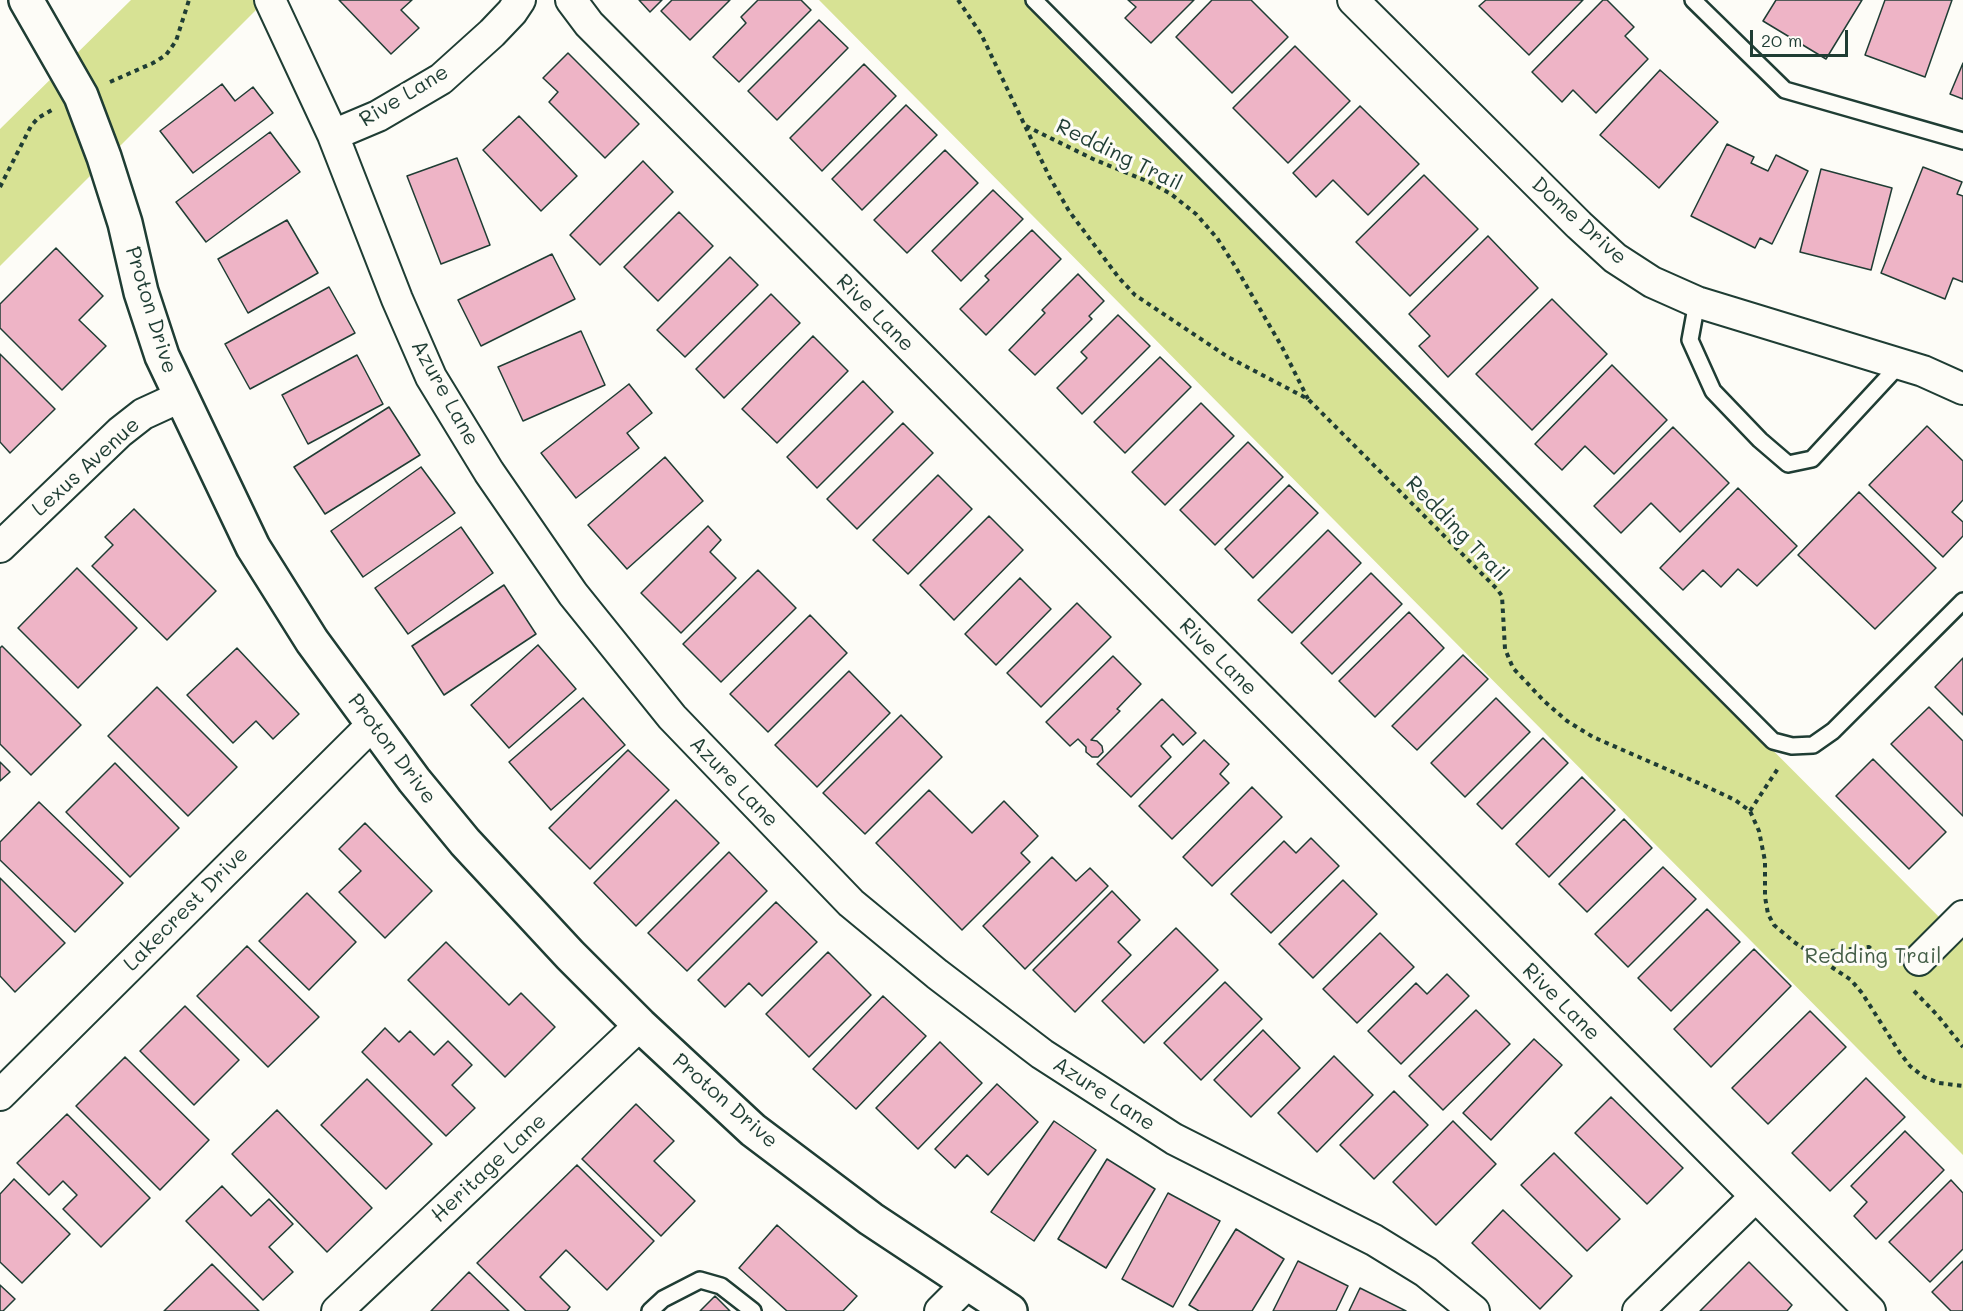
<!DOCTYPE html>
<html>
<head>
<meta charset="utf-8">
<style>
  body { margin:0 }
  #map { position:relative; width:1963px; height:1311px; overflow:hidden; background:#fdfcf7; font-family:Mali,sans-serif }
  canvas { display:block }
  .scale { position:absolute; left:1750px; top:30px; width:98px; height:27px; box-sizing:border-box; border:3px solid #1f3d34; border-top:0; padding-left:8px; font-size:18px; line-height:21px; white-space:nowrap; color:#1f3d34; -webkit-text-stroke:4px #fdfcf7; paint-order:stroke }
</style>
</head>
<body>
<div id="map">
<canvas width="1963" height="1311"></canvas>
<div class="scale">20 m</div>
</div>
<script>
const ctx = document.querySelector('canvas').getContext('2d');
ctx.lineJoin = 'round';
function fill(path, color) { ctx.fillStyle = color; ctx.fill(path, 'evenodd'); }
const toPath = rows => new Path2D(rows.map(r => 'M' + r).join(''));
function trace(path, color, width, dash) { ctx.strokeStyle = color; ctx.lineWidth = width; ctx.lineCap = dash ? 'butt' : 'round'; ctx.setLineDash(dash || []); ctx.stroke(path); }
function write(font, color, halo, rows, align = 'center') {
  ctx.font = font + ' Mali,sans-serif'; ctx.lineWidth = 6; ctx.setLineDash([]); ctx.textBaseline = 'middle'; ctx.strokeStyle = halo; ctx.fillStyle = color; for (const [text, x, y, turn = 0] of rows) {
    ctx.save(); ctx.translate(x, y); ctx.rotate((+turn || 0) * Math.PI / 180); ctx.textAlign = isNaN(turn) ? turn : align; if (halo) ctx.strokeText(text, 0, 0); ctx.fillText(text, 0, 0); ctx.restore();
  }
}
fill(toPath([
  [131,0,266,0,0,266,0,129],
  [819,0,1025,0,1963,941,1963,1155]
]), '#d7e294');
const building = toPath([
  [339,0,412,0,401,10,419,28,391,54,339,0],
  [639,0,662,0,650,12,639,0],
  [672,0,730,0,690,40,661,11,672,0],
  [758,0,801,0,811,10,739,82,713,57,746,23,741,17,758,0],
  [1128,0,1194,0,1151,43,1125,18,1136,7,1128,0],
  [1212,0,1251,0,1288,37,1232,93,1176,37,1212,0],
  [1486,0,1583,0,1529,55,1479,6,1486,0],
  [1603,0,1607,0,1634,27,1625,36,1648,59,1596,113,1573,90,1562,102,1532,72,1603,0],
  [1776,0,1862,0,1826,59,1763,21,1776,0],
  [1885,0,1952,0,1925,77,1865,55,1885,0],
  [819,20,848,48,777,120,748,91,819,20],
  [1295,46,1350,101,1288,163,1233,108,1295,46],
  [568,53,639,124,605,158,549,102,558,92,543,78,568,53],
  [1963,63,1963,99,1950,94,1963,63],
  [864,64,896,96,822,171,790,138,864,64],
  [1660,70,1718,122,1659,188,1600,135,1660,70],
  [222,84,235,101,253,87,273,113,193,173,160,131,222,84],
  [906,105,937,135,862,210,832,179,906,105],
  [1360,106,1419,164,1368,215,1333,180,1316,197,1293,173,1360,106],
  [519,116,577,176,541,211,483,150,519,116],
  [270,132,300,172,206,242,176,202,270,132],
  [1727,144,1754,157,1751,163,1768,171,1776,155,1808,171,1772,244,1760,238,1755,248,1691,216,1727,144],
  [945,150,978,183,907,253,874,220,945,150],
  [457,158,490,245,441,264,407,176,457,158],
  [643,161,673,192,600,265,570,235,643,161],
  [1923,167,1962,182,1957,194,1963,196,1963,282,1953,278,1945,299,1881,273,1923,167],
  [1821,169,1892,188,1871,270,1800,252,1821,169],
  [1424,175,1478,229,1410,296,1356,242,1424,175],
  [993,190,1023,219,961,281,932,251,993,190],
  [679,212,713,246,658,301,624,267,679,212],
  [287,220,318,273,248,313,218,259,287,220],
  [1032,230,1061,259,986,335,960,309,989,280,985,276,1032,230],
  [1488,236,1538,288,1448,377,1419,346,1430,336,1409,314,1488,236],
  [56,248,103,296,79,320,106,346,62,390,0,328,0,304,56,248],
  [552,254,575,299,481,346,458,300,552,254],
  [730,257,758,285,685,357,657,330,730,257],
  [1078,274,1104,301,1089,316,1092,319,1035,375,1009,350,1045,313,1042,310,1078,274],
  [329,287,355,333,250,389,225,344,329,287],
  [771,294,800,323,724,398,696,369,771,294],
  [1552,299,1607,354,1532,430,1476,374,1552,299],
  [1118,315,1150,346,1082,414,1057,388,1087,358,1081,352,1118,315],
  [581,331,605,385,523,421,498,367,581,331],
  [813,336,848,371,777,443,742,409,813,336],
  [0,354,55,409,10,453,0,442,0,354],
  [357,355,383,404,308,444,282,395,357,355],
  [1160,357,1191,387,1125,453,1094,422,1160,357],
  [1612,365,1667,420,1614,474,1585,446,1562,470,1535,444,1612,365],
  [863,381,893,412,817,488,787,457,863,381],
  [629,384,652,413,627,433,639,448,576,498,541,453,629,384],
  [1201,403,1234,436,1165,505,1132,472,1201,403],
  [389,407,420,455,325,514,294,467,389,407],
  [903,423,933,453,857,529,827,499,903,423],
  [1927,426,1963,461,1963,500,1952,512,1963,522,1963,536,1943,557,1869,485,1927,426],
  [1673,427,1729,483,1680,532,1651,503,1621,533,1594,506,1673,427],
  [1248,442,1283,477,1215,545,1180,510,1248,442],
  [665,457,703,501,627,569,588,525,665,457],
  [421,467,455,513,363,577,331,531,421,467],
  [938,475,972,509,908,574,873,540,938,475],
  [1289,485,1318,513,1253,578,1225,549,1289,485],
  [1738,488,1797,546,1757,586,1738,569,1721,587,1703,570,1683,590,1660,568,1738,488],
  [1859,492,1936,568,1875,629,1798,555,1859,492],
  [134,509,216,591,167,640,92,566,113,545,105,537,134,509],
  [989,516,1023,550,954,620,920,585,989,516],
  [708,526,721,540,710,552,736,578,681,633,641,593,708,526],
  [461,527,493,573,408,634,375,588,461,527],
  [1328,530,1361,563,1292,633,1258,600,1328,530],
  [77,568,137,628,78,688,18,628,77,568],
  [758,570,796,608,721,682,683,644,758,570],
  [1371,573,1402,604,1332,674,1301,643,1371,573],
  [1020,578,1051,609,996,665,965,634,1020,578],
  [504,585,536,634,444,695,412,646,504,585],
  [1077,603,1111,637,1041,707,1007,673,1077,603],
  [1409,612,1444,648,1375,717,1339,681,1409,612],
  [810,615,847,653,768,732,730,694,810,615],
  [538,645,576,689,509,748,471,705,538,645],
  [2,646,81,725,31,775,0,744,0,648,2,646],
  [237,648,299,714,273,739,256,721,233,743,187,695,237,648],
  [1463,655,1488,679,1417,750,1392,726,1463,655],
  [1113,656,1141,684,1117,709,1120,711,1091,740,1097,741,1102,746,1103,752,1098,757,1092,757,1086,752,1086,747,1078,739,1070,746,1046,722,1113,656],
  [1963,658,1963,715,1935,687,1963,658],
  [849,671,890,713,817,787,775,745,849,671],
  [157,687,237,767,188,816,108,736,157,687],
  [583,698,625,745,551,810,509,762,583,698],
  [1496,698,1530,732,1465,797,1431,763,1496,698],
  [1162,699,1196,733,1183,745,1173,734,1161,746,1171,757,1131,797,1097,764,1162,699],
  [1929,707,1963,741,1963,816,1891,744,1929,707],
  [901,715,942,757,865,834,823,793,901,715],
  [1543,738,1568,763,1502,829,1477,804,1543,738],
  [1204,740,1229,764,1220,774,1229,783,1172,839,1139,806,1204,740],
  [628,750,669,790,590,869,549,828,628,750],
  [1873,759,1946,832,1909,869,1836,796,1873,759],
  [0,762,10,772,0,781,0,762],
  [115,763,179,828,130,877,66,812,115,763],
  [1582,777,1615,810,1549,877,1516,844,1582,777],
  [1252,787,1282,817,1212,886,1183,857,1252,787],
  [929,790,972,833,1004,801,1038,836,1021,853,1030,862,962,930,876,843,929,790],
  [676,800,719,843,636,926,594,883,676,800],
  [39,802,123,883,75,932,0,860,0,842,39,802],
  [1624,819,1652,848,1587,912,1559,884,1624,819],
  [365,823,432,891,385,938,339,892,361,871,339,849,365,823],
  [1311,838,1339,866,1271,933,1231,894,1284,841,1296,853,1311,838],
  [729,852,767,891,687,971,648,933,729,852],
  [1052,857,1076,881,1090,868,1108,886,1025,969,983,926,1052,857],
  [1663,867,1696,899,1628,967,1595,934,1663,867],
  [0,878,65,943,15,992,0,976,0,878],
  [1343,880,1377,914,1313,978,1279,944,1343,880],
  [1112,891,1140,920,1118,942,1131,955,1075,1012,1033,970,1112,891],
  [307,893,356,942,309,990,259,941,307,893],
  [776,902,817,942,762,996,749,983,725,1007,698,980,776,902],
  [1707,909,1740,942,1671,1011,1638,978,1707,909],
  [1176,928,1218,970,1144,1043,1102,1001,1176,928],
  [1380,933,1414,967,1357,1023,1323,989,1380,933],
  [446,942,509,1005,521,993,555,1027,505,1077,408,980,446,942],
  [247,946,319,1017,268,1067,197,996,247,946],
  [1754,949,1791,986,1711,1067,1674,1029,1754,949],
  [828,952,871,995,809,1057,766,1014,828,952],
  [1447,974,1469,996,1401,1064,1368,1031,1416,983,1427,994,1447,974],
  [1225,982,1262,1019,1201,1080,1164,1043,1225,982],
  [883,996,926,1036,856,1109,813,1069,883,996],
  [185,1006,239,1060,194,1105,140,1051,185,1006],
  [1476,1010,1510,1044,1443,1110,1409,1076,1476,1010],
  [1810,1011,1846,1047,1768,1124,1732,1088,1810,1011],
  [385,1028,399,1042,410,1031,434,1055,448,1041,472,1065,452,1085,475,1108,446,1136,362,1052,385,1028],
  [1263,1030,1300,1068,1251,1117,1214,1080,1263,1030],
  [1534,1039,1562,1065,1491,1140,1463,1113,1534,1039],
  [940,1042,982,1083,918,1149,876,1108,940,1042],
  [1334,1056,1373,1095,1317,1152,1278,1113,1334,1056],
  [125,1057,209,1140,160,1190,76,1106,125,1057],
  [1866,1078,1905,1117,1830,1191,1792,1153,1866,1078],
  [367,1079,432,1144,386,1189,321,1125,367,1079],
  [997,1084,1038,1122,988,1175,967,1155,955,1168,935,1149,997,1084],
  [1394,1091,1428,1125,1374,1179,1340,1145,1394,1091],
  [1611,1097,1683,1168,1647,1204,1575,1133,1611,1097],
  [636,1104,674,1141,654,1161,695,1201,661,1236,582,1159,636,1104],
  [277,1110,372,1208,327,1252,232,1154,277,1110],
  [67,1114,150,1198,101,1247,63,1209,77,1195,63,1181,49,1195,17,1163,67,1114],
  [1054,1121,1096,1150,1034,1241,991,1212,1054,1121],
  [1453,1121,1496,1164,1436,1225,1393,1182,1453,1121],
  [1905,1131,1944,1170,1876,1239,1854,1216,1867,1202,1851,1186,1905,1131],
  [1554,1153,1620,1219,1587,1251,1521,1185,1554,1153],
  [1107,1159,1155,1189,1106,1268,1058,1239,1107,1159],
  [577,1165,654,1241,607,1290,566,1250,540,1277,570,1307,567,1311,526,1311,477,1263,577,1165],
  [14,1179,70,1234,22,1283,0,1262,0,1194,14,1179],
  [1951,1180,1963,1193,1963,1249,1930,1282,1889,1242,1951,1180],
  [222,1186,251,1216,269,1199,293,1224,269,1247,293,1272,263,1300,186,1221,222,1186],
  [1168,1193,1220,1221,1173,1307,1122,1279,1168,1193],
  [1503,1210,1572,1276,1540,1309,1472,1243,1503,1210],
  [777,1225,857,1296,843,1311,787,1311,739,1268,777,1225],
  [1236,1229,1284,1259,1252,1311,1199,1311,1189,1305,1236,1229],
  [1298,1261,1348,1286,1336,1311,1273,1311,1298,1261],
  [1963,1261,1963,1311,1951,1311,1932,1292,1963,1261],
  [1749,1262,1792,1305,1787,1311,1700,1311,1749,1262],
  [212,1264,259,1311,164,1311,212,1264],
  [469,1272,509,1311,431,1311,469,1272],
  [0,1285,15,1299,3,1311,0,1311,0,1285],
  [1360,1288,1406,1311,1349,1311,1360,1288],
  [715,1296,730,1311,700,1311,715,1296]
]);
fill(building, '#eeb4c6');
trace(building, '#1f3d34', 1.5);
const service = toPath([
  [1034,0,1773,741,1792,746,1813,745,1833,731,1963,601],
  [1693,0,1785,90,1963,141],
  [1697,302,1690,340,1713,391,1760,440,1788,464,1812,459,1900,364],
  [650,1311,663,1299,700,1280,721,1286,753,1311]
]);
const minor = toPath([
  [270,0,333,135,397,299,431,377,489,472,573,594,672,717,851,903,937,974,1042,1054,1174,1139,1374,1240,1426,1272,1474,1311],
  [571,0,589,24,1870,1311],
  [1353,0,1579,225,1615,258,1652,282,1697,302,1923,371,1963,389],
  [333,135,378,116,441,79,492,33,512,12,520,0],
  [0,547,120,432,143,414,180,397],
  [1919,960,1963,916],
  [0,1095,373,724],
  [337,1311,640,1025],
  [940,1311,967,1284],
  [1638,1311,1755,1197]
]);
const tertiary = toPath([
  [26,0,81,96,104,157,125,223,141,292,162,356,253,547,312,641,414,780,465,842,570,955,640,1025,753,1130,871,1219,1010,1311]
]);
trace(service, '#1f3d34', 20);
trace(minor, '#1f3d34', 34);
trace(tertiary, '#1f3d34', 38);
trace(toPath([
  [958,0,981,34,1049,176,1069,211,1119,278,1135,295,1228,357,1308,399,1497,589,1502,596,1505,649,1513,668,1544,701,1567,721,1593,737,1703,785,1735,800,1750,811,1759,831,1765,861,1765,897,1768,914,1774,925,1794,942,1851,980,1862,993,1900,1053,1910,1066,1924,1077,1939,1083,1963,1086],
  [110,82,153,63,166,55,176,41,189,0],
  [1026,126,1093,159,1149,182,1171,194,1196,214,1217,238,1235,266,1282,347,1308,399],
  [0,187,31,126,38,118,52,110],
  [1750,811,1779,767],
  [1813,953,1869,947,1888,965],
  [1914,991,1938,1016,1963,1047]
]), '#1f3d34', 4, [4.5, 4.5]);
trace(service, '#fdfcf7', 15);
trace(minor, '#fdfcf7', 30);
trace(tertiary, '#fdfcf7', 33);
write('21px', '#1f3d34', '#fdfcf7', [
  ["Rive Lane",404,96,-31],
  ["Redding Trail",1119,155,26],
  ["Dome Drive",1579,221,42],
  ["Proton Drive",151,310,73],
  ["Rive Lane",875,313,45],
  ["Azure Lane",445,393,61],
  ["Lexus Avenue",86,467,-42],
  ["Redding Trail",1457,529,46],
  ["Rive Lane",1218,657,45],
  ["Proton Drive",392,749,53],
  ["Azure Lane",734,782,46],
  ["Lakecrest Drive",186,909,-45],
  ["Rive Lane",1561,1002,45],
  ["Azure Lane",1104,1094,33],
  ["Proton Drive",725,1101,41],
  ["Heritage Lane",489,1168,-43]
]);
write('21px', '#445e47', '#fdfcf7', [
  ["Redding Trail",1873,957]
]);
</script>
</body>
</html>
